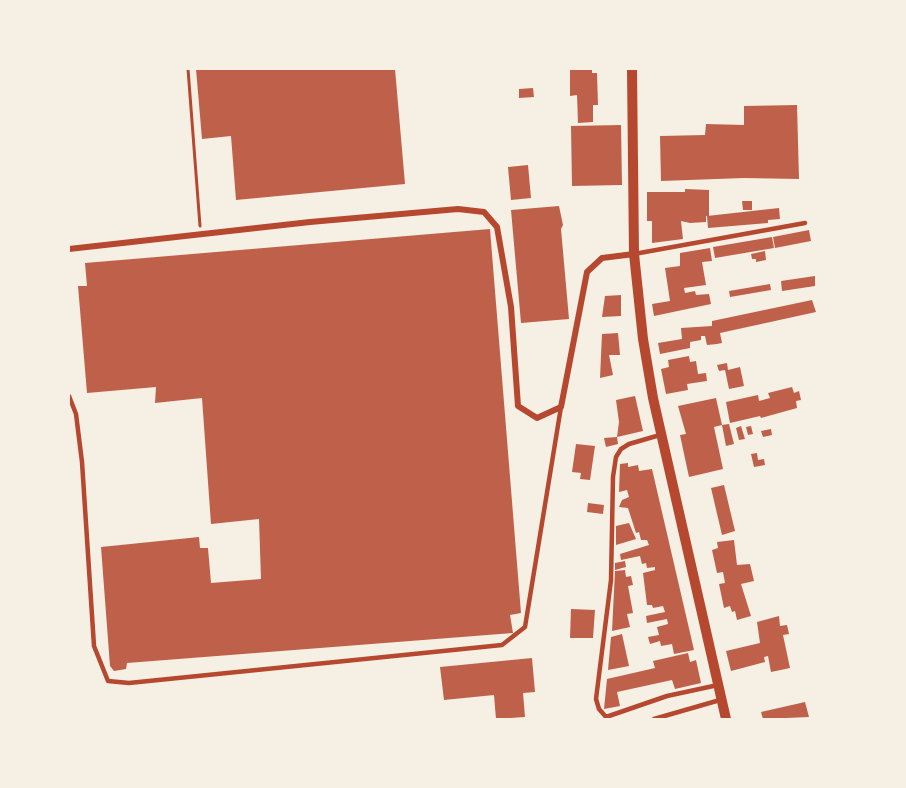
<!DOCTYPE html>
<html>
<head>
<meta charset="utf-8">
<style>
  body { margin:0 }
  #map { position:relative; width:906px; height:788px; overflow:hidden; background:#f6efe4; font-family:"Alegreya Sans",sans-serif }
  canvas { display:block }
  .frame { position:absolute; inset:0; border:70px solid #f6efe4; pointer-events:none }
</style>
</head>
<body>
<div id="map">
<canvas width="906" height="788"></canvas>
<div class="frame"></div>
</div>
<script>
const ctx = document.querySelector('canvas').getContext('2d');
ctx.lineJoin = 'round';
function fill(path, color) { ctx.fillStyle = color; ctx.fill(path, 'evenodd'); }
const toPath = rows => new Path2D(rows.map(r => 'M' + r).join(''));
function trace(path, color, width, dash) { ctx.strokeStyle = color; ctx.lineWidth = width; ctx.lineCap = dash ? 'butt' : 'round'; ctx.setLineDash(dash || []); ctx.stroke(path); }
fill(toPath([
  [196,69,395,69,405,184,236,200,231,136,202,139],
  [570,69,592,69,592,73,597,73,598,105,593,105,593,122,578,123,577,95,570,96],
  [533,88,534,97,519,98,519,89],
  [797,105,799,179,744,178,661,181,660,136,705,135,706,124,744,125,744,106],
  [621,125,622,185,572,186,571,126],
  [528,165,531,198,511,200,508,167],
  [685,189,709,190,709,216,706,216,706,222,690,223,681,221,683,239,652,243,652,221,647,221,647,192,685,192],
  [742,201,752,201,752,210,743,210],
  [559,206,563,225,561,229,569,319,521,323,511,210],
  [779,208,780,219,768,220,768,223,708,228,707,216],
  [490,229,521,613,510,615,513,633,127,663,126,669,114,671,110,666,101,547,199,537,200,548,208,548,211,583,261,579,259,519,211,524,202,398,155,403,156,387,87,393,78,286,87,286,85,263],
  [809,230,811,241,775,248,773,237],
  [772,237,774,248,715,258,713,247],
  [710,248,712,261,702,262,706,285,684,288,685,293,695,291,696,295,709,294,711,304,654,316,652,304,670,301,665,268,680,266,680,253],
  [765,251,766,260,756,262,756,259,752,259,751,254],
  [815,276,815,286,782,291,781,281],
  [770,284,771,290,730,297,729,291],
  [621,295,621,316,602,317,605,296],
  [812,300,816,312,720,333,722,343,717,344,707,345,705,336,701,336,701,340,690,342,690,348,660,354,658,343,682,339,681,328,712,326,712,321],
  [618,333,620,355,609,355,613,375,600,378,602,334],
  [689,356,690,362,696,361,698,374,706,373,707,381,687,384,688,390,666,394,661,369,669,367,668,360],
  [727,363,728,370,740,367,744,386,729,389,725,370,719,371,717,365],
  [792,387,794,393,799,391,801,400,796,401,797,408,761,418,760,416,730,423,726,402,758,395,759,401,770,398,768,393],
  [635,396,643,431,617,437,618,444,606,447,604,438,617,437,619,422,616,400],
  [716,398,722,425,714,427,723,469,689,477,680,435,686,434,678,406],
  [729,424,734,444,726,446,722,425],
  [741,426,745,439,739,440,736,428],
  [751,426,753,434,748,435,746,427],
  [771,429,772,435,763,437,761,431],
  [576,444,595,446,590,480,580,479,581,473,572,472],
  [757,453,758,460,764,459,765,465,754,467,751,454],
  [628,463,628,467,638,465,639,471,652,469,694,650,674,654,672,644,661,646,660,641,650,644,648,637,659,635,657,627,668,624,667,619,647,623,646,616,665,612,663,606,653,608,652,605,647,605,643,573,655,570,655,567,647,568,646,563,642,564,640,556,621,560,620,554,649,545,647,540,641,540,639,532,636,533,628,508,619,507,622,500,629,497,627,490,619,492,620,464],
  [724,485,735,531,722,535,711,488],
  [588,503,604,505,603,514,587,512],
  [629,523,636,539,616,545,616,526],
  [734,540,737,565,750,564,754,581,741,584,751,616,737,620,735,611,732,612,730,606,724,608,719,584,725,583,723,572,717,573,712,550,718,548,717,542],
  [625,561,626,567,615,570,615,563],
  [625,570,626,577,631,576,633,585,628,586,633,613,627,614,630,627,612,631,615,571],
  [571,609,595,610,593,638,570,638],
  [779,616,780,626,787,625,789,634,783,635,790,668,771,672,768,656,764,657,765,662,731,671,726,651,760,643,757,622],
  [622,634,629,666,608,670,611,637],
  [688,653,690,662,696,660,701,683,675,689,672,680,617,692,620,706,604,709,607,679,655,668,653,661],
  [532,658,535,692,523,693,525,717,496,719,494,695,444,700,440,667],
  [805,702,809,717,763,719,761,712]
]), '#bf614a');
trace(toPath([
  [188,69,200,226]
]), '#b5482f', 3);
trace(toPath([
  [634,254,805,223],
  [69,396,76,414,82,462,94,646,108,681,129,683,502,645,525,627,561,407],
  [660,435,629,444,621,449,616,457,613,477,611,580,596,699,599,709,606,717,667,696,718,685],
  [654,719,720,700]
]), '#b5482f', 4.5);
trace(toPath([
  [69,249,310,222,458,209,484,212,497,227,511,307,518,406,537,418,561,407,587,272,602,258,634,254]
]), '#b5482f', 6);
trace(toPath([
  [632,69,634,254,643,339,653,398,726,719]
]), '#b5482f', 10);
</script>
</body>
</html>
